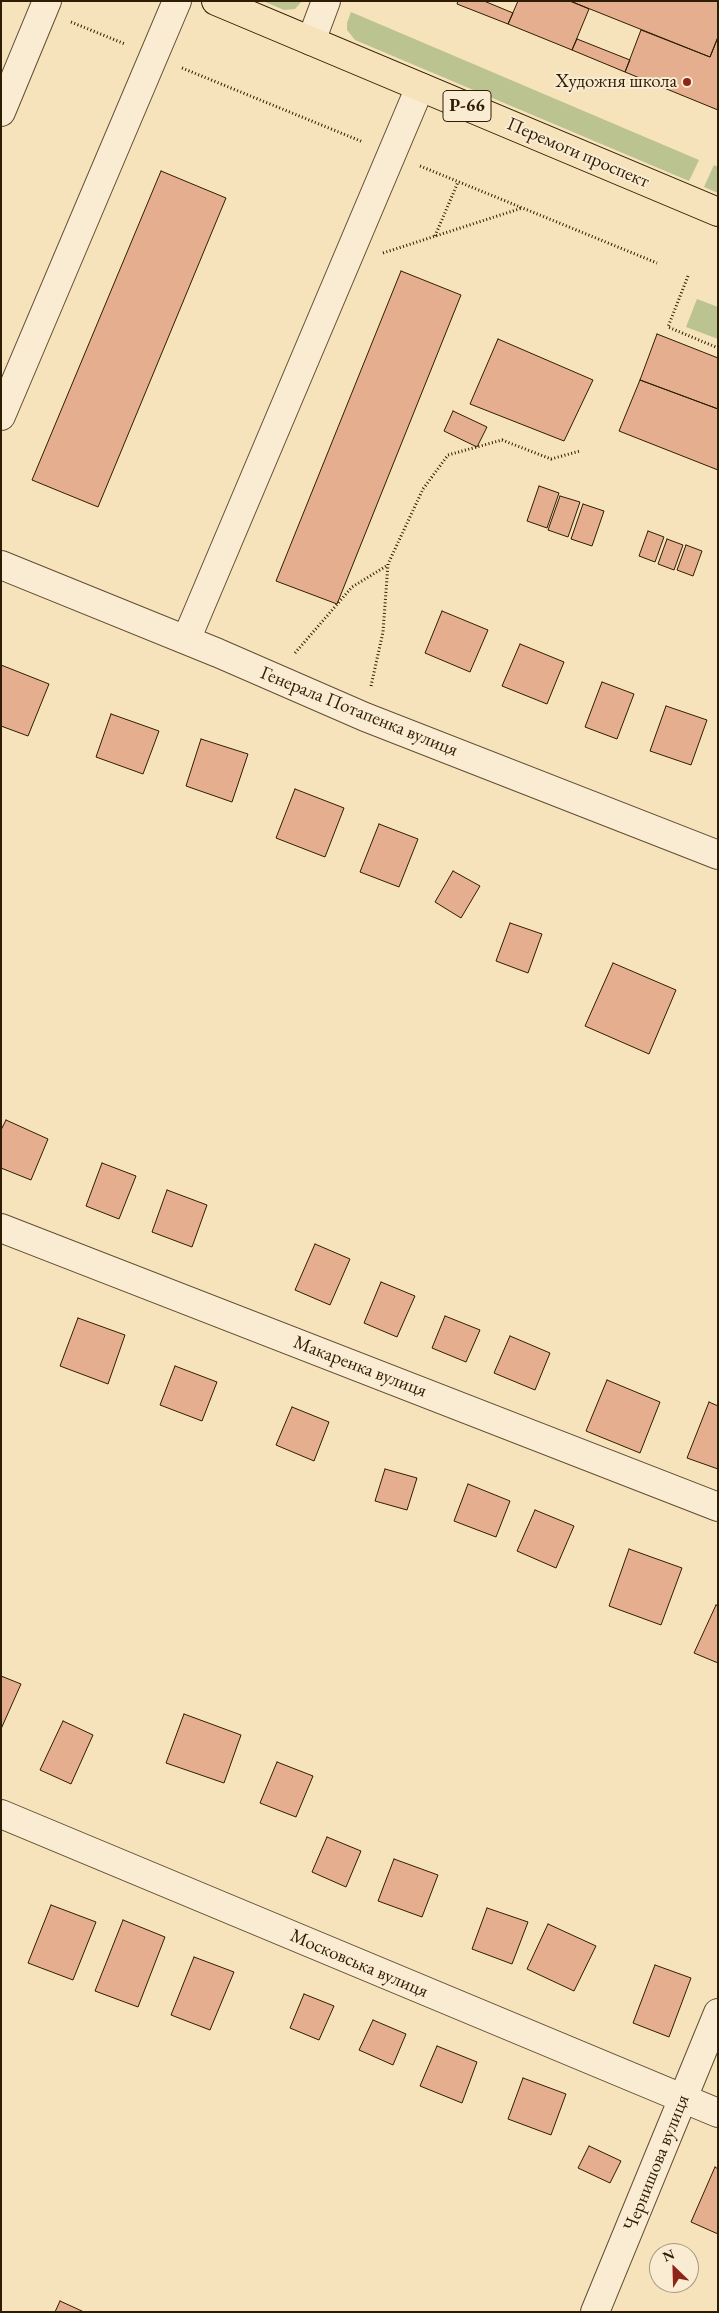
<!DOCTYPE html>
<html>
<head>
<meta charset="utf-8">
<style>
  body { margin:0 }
  #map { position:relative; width:719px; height:2313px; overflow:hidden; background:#f6e2bb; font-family:"EB Garamond",serif }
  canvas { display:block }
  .frame { position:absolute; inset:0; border:2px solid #2f1d03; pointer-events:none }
  .north { position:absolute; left:649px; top:2243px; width:50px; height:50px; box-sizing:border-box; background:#f9ecd3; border:1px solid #a89980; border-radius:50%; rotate:336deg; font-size:14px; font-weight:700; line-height:20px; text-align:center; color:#2f1d03 }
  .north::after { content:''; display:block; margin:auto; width:18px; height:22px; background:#8f2418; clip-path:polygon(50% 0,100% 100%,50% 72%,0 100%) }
</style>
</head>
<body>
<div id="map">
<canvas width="719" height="2313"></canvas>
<div class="frame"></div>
<div class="north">N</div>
</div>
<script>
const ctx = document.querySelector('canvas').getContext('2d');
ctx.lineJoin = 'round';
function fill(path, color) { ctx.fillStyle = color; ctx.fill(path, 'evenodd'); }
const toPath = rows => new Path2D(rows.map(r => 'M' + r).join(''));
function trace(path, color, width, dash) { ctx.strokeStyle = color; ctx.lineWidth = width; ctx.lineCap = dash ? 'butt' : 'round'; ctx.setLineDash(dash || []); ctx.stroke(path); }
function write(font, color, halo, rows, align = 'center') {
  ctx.font = font + ' "EB Garamond",serif'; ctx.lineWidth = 4; ctx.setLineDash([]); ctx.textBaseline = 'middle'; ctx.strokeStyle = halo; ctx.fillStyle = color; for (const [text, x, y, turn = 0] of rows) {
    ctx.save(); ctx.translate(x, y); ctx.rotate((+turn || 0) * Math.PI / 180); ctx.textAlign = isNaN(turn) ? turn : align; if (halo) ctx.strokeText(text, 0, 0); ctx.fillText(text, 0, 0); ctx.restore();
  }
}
fill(toPath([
  [263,1,302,1,295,9,284,10],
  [351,12,699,160,689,181,355,40,347,30,347,23],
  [714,165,718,167,718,193,704,187],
  [697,299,718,307,718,339,686,327]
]), '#bbc391');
const building = toPath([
  [458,1,484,1,513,13,508,24,457,4,458,1],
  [518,1,570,1,589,9,572,50,508,24,518,1],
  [570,1,718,1,718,37,710,57,570,1],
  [641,30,710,57,718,37,718,110,625,72,641,30],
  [577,39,630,60,625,72,572,50,577,39],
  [161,171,226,198,98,507,32,480,161,171],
  [401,271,461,295,337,604,276,581,401,271],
  [657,334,718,358,718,409,640,380,657,334],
  [498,339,593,380,564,441,470,404,498,339],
  [640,380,718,409,718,470,619,431,640,380],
  [453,411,487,427,477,447,444,431,453,411],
  [539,486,559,493,547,528,527,521,539,486],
  [560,496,580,502,568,537,548,530,560,496],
  [583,504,604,511,592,546,571,539,583,504],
  [648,531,664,537,655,562,639,556,648,531],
  [667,539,683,545,674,570,658,564,667,539],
  [686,545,702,551,693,576,677,570,686,545],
  [442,611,488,630,470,672,425,653,442,611],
  [520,644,564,662,547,704,502,686,520,644],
  [1,665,49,684,28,736,1,726,1,665],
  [602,682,634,694,617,739,585,727,602,682],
  [666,706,707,720,691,765,650,751,666,706],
  [111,714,159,731,143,774,96,757,111,714],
  [201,739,248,754,232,802,186,786,201,739],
  [295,789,344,808,325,857,276,838,295,789],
  [379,824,418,839,399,887,360,872,379,824],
  [453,871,480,886,461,918,435,902,453,871],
  [510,923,542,934,528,973,496,961,510,923],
  [613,963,676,990,649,1054,585,1026,613,963],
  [6,1120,48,1139,31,1180,1,1168,1,1130,6,1120],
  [102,1163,136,1176,119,1219,86,1206,102,1163],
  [167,1190,207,1205,192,1247,152,1232,167,1190],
  [315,1244,350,1259,330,1305,295,1290,315,1244],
  [381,1282,415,1296,397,1337,364,1323,381,1282],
  [445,1316,480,1330,466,1362,432,1348,445,1316],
  [78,1318,125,1335,108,1384,60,1366,78,1318],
  [510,1336,550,1353,535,1390,494,1373,510,1336],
  [175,1366,217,1382,202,1421,160,1405,175,1366],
  [607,1380,660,1402,640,1453,586,1431,607,1380],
  [709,1402,718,1406,718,1469,687,1458,709,1402],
  [292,1407,329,1422,314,1461,276,1445,292,1407],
  [385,1469,417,1478,407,1510,375,1501,385,1469],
  [468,1484,510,1501,496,1537,454,1521,468,1484],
  [535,1510,574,1526,556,1568,517,1551,535,1510],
  [629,1549,682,1568,661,1625,609,1606,629,1549],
  [716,1605,718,1606,718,1663,694,1653,716,1605],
  [1,1676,21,1684,1,1729,1,1676],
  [184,1714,241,1735,224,1783,166,1763,184,1714],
  [63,1721,93,1735,71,1784,40,1770,63,1721],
  [277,1762,313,1776,296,1817,260,1803,277,1762],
  [327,1837,361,1851,346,1887,312,1872,327,1837],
  [394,1859,438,1875,422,1917,378,1901,394,1859],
  [51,1905,96,1922,73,1980,28,1963,51,1905],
  [487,1908,528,1922,512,1964,472,1949,487,1908],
  [123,1920,165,1937,138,2007,95,1991,123,1920],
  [548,1924,596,1946,574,1991,527,1969,548,1924],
  [194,1957,234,1972,210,2030,171,2015,194,1957],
  [655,1965,691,1978,669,2037,633,2023,655,1965],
  [304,1994,334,2006,319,2040,290,2028,304,1994],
  [373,2020,406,2034,393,2065,359,2050,373,2020],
  [437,2046,477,2062,462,2103,420,2086,437,2046],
  [523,2078,566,2094,551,2135,508,2119,523,2078],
  [589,2146,621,2161,610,2183,578,2168,589,2146],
  [715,2167,718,2169,718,2234,691,2222,715,2167],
  [60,2301,84,2312,55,2312,60,2301]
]);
fill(building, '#e5af8f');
trace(building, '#2f1d03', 1);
const minor = toPath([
  [311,41,326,1],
  [1,112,47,1],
  [1,416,177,1],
  [1,565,218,653,365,717,718,855],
  [186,640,420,87],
  [1,1228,718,1507],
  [1,1814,718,2113],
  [595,2312,718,2013]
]);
const major = toPath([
  [216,1,718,212]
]);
trace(minor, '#614e31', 30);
trace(major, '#2f1d03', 30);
trace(toPath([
  [71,22,125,44],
  [182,68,363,142],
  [420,166,657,263],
  [435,236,458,182],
  [383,253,522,208],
  [688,276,668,327,718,348],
  [295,653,352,587,388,565],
  [371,686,383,632,388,564,423,489,448,455,502,440,551,459,580,451]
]), '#2f1d03', 3, [1, 2.5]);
trace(minor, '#f9ecd3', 28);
trace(major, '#f6e2bb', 28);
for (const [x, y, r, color] of [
  [687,82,5,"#8f2418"]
]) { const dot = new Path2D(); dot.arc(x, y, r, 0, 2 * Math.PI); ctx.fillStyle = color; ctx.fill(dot); trace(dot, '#f9ecd3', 2); }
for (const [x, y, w] of [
  [467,106,48]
]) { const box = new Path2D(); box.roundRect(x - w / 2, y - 15.5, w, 31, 4); ctx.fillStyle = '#f9ecd3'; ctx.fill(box); trace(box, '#2f1d03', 1); }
write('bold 18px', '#2f1d03', null, [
  ["Р-66",467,106]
]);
write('19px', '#2f1d03', '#f9ecd3', [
  ["Художня школа",677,82]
], 'right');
write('19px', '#2f1d03', '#f9ecd3', [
  ["Перемоги проспект",578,153,23],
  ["Генерала Потапенка вулиця",359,712,22],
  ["Макаренка вулиця",360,1367,21],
  ["Московська вулиця",359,1964,23],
  ["Чернишова вулиця",657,2163,-68]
]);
</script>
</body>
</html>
